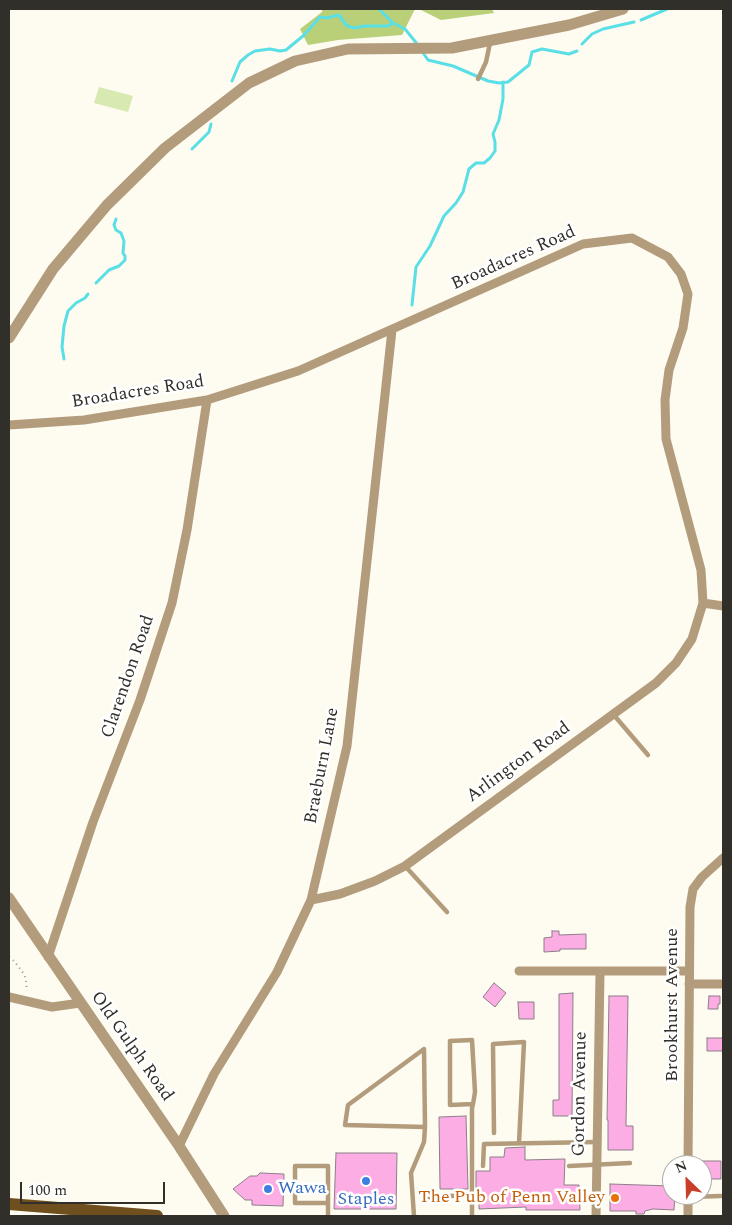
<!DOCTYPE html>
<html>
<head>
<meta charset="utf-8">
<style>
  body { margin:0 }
  #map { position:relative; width:732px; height:1225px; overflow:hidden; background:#fefbf1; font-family:Spectral,serif }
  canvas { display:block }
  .frame { position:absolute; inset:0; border:10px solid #312f29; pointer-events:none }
  .north { position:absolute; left:662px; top:1155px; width:50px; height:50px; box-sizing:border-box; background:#fff; border:1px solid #adaca9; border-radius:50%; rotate:336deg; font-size:14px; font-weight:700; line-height:20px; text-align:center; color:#312f29 }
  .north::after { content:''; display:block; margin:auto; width:18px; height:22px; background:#c93d2b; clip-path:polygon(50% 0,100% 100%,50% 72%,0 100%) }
  .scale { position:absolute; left:20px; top:1182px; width:145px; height:22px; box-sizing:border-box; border:2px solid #312f29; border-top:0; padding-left:6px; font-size:15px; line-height:18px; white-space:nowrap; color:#312f29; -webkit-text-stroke:4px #fff; paint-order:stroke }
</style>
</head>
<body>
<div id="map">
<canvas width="732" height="1225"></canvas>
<div class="frame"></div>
<div class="north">N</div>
<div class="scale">100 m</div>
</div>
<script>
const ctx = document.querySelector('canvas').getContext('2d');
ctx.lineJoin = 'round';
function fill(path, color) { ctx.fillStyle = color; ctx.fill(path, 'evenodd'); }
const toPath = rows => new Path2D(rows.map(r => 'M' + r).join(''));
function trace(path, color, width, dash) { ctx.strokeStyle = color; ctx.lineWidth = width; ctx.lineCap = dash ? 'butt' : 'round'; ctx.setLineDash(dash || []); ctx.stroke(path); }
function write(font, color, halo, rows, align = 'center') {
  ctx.font = font + ' Spectral,serif'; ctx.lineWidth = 5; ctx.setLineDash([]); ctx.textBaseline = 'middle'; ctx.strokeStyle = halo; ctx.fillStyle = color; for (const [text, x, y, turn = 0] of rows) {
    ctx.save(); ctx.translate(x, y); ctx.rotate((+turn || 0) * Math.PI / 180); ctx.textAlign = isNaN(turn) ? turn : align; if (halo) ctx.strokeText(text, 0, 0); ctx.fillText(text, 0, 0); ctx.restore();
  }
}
fill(toPath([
  [99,87,133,96,128,112,94,103]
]), '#d8e9b1');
fill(toPath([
  [322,9,415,9,402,35,338,40,308,45,300,29,322,12],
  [419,9,492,9,494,13,441,20]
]), '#b9d079');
trace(toPath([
  [379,9,393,23,405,29,418,45],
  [641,20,667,9],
  [582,44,592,34,603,29,634,22],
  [421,50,428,60,453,66,488,81,499,83,508,82,529,65,532,52,542,49,569,54,577,51],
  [232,81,240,62,248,55,255,51,270,49,280,51,286,50,303,36,320,17,326,18,339,15,347,26,355,28,364,26,388,26,393,23],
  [192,149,209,132,211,124],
  [96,283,109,270,119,266,125,260,125,256,123,253,124,241,121,233,116,230,114,225,116,219],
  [412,305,416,267,430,246,444,216,456,203,463,192,469,169,476,163,484,163,490,158,495,151,495,142,493,134,499,120,503,99,503,82],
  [64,359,62,347,64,326,68,311,76,303,85,298,88,294]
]), '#5adfe6', 3);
const building = toPath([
  [552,931,559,931,559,935,586,934,586,949,560,949,560,951,544,952,544,938,552,937,552,931],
  [494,983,506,993,495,1007,483,997,494,983],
  [573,993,572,1116,553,1116,553,1100,559,1100,559,994,573,993],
  [609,996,628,996,626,1126,633,1126,633,1150,608,1150,608,1120,607,1120,609,996],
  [709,996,720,996,720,1004,718,1004,718,1009,708,1009,709,996],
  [518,1002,534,1002,534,1019,519,1019,518,1002],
  [707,1038,723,1038,723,1051,707,1051,707,1038],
  [466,1116,468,1189,440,1189,439,1117,466,1116],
  [525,1147,525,1160,565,1159,564,1185,579,1185,580,1210,526,1210,526,1207,479,1209,479,1189,476,1189,476,1171,490,1171,490,1157,504,1157,505,1148,525,1147],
  [336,1153,397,1153,396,1209,334,1209,336,1153],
  [702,1161,721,1161,721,1179,702,1179,702,1161],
  [260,1173,284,1174,283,1206,252,1205,252,1200,245,1200,233,1189,250,1176,257,1176,260,1173],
  [610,1184,672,1186,672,1195,675,1195,674,1210,653,1209,645,1211,644,1214,636,1214,636,1211,610,1211,610,1184]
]);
fill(building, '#fcade4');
trace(building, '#8c7f88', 1);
trace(toPath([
  [9,957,15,962,24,974,26,980,27,991]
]), '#95938b', 2, [1, 4]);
trace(toPath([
  [478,79,486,62,490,43],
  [613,714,648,755],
  [405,866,447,912],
  [494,1133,493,1044,524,1042,519,1143],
  [483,1166,484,1144,597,1142],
  [569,1166,630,1163],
  [429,1197,472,1195],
  [688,1197,721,1196],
  [328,1216,328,1166,295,1166,295,1203,328,1203],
  [414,1216,411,1173,424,1142,425,1127,424,1049,348,1105,345,1125,425,1127],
  [472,1216,472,1108,473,1104,475,1092,472,1040,450,1041,450,1105,473,1104]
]), '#b39c7c', 4.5);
trace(toPath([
  [9,425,84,420,207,400,298,371,583,244,632,238,668,257,681,274,688,294,683,328,669,370,665,400,666,439,701,570,703,603,723,606],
  [311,900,340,894,375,881,405,866,656,683,676,663,692,639,703,603],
  [48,957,93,822,140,700,172,603,187,530,207,400],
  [519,971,689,971],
  [689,984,723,984],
  [9,997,52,1007,80,1003],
  [179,1146,214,1074,277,972,311,900,347,746,392,330],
  [688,1165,690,907,693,889,702,877,723,858],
  [596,1216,600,972],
  [688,1216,688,1195]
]), '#b39c7c', 9);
trace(toPath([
  [9,338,53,269,107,205,165,148,249,83,295,61,348,49,452,48,569,25,623,9],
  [9,898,179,1146,224,1216]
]), '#b39c7c', 11);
trace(toPath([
  [9,1204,157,1216]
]), '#6f4f1d', 12);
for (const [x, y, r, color] of [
  [366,1181,5,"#3f7fe0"],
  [268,1189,5,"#3f7fe0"],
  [615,1198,5,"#e8710a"]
]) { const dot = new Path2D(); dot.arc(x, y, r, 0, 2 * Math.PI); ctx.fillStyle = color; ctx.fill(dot); trace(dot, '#fff', 2); }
write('18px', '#312f29', '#fff', [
  ["Broadacres Road",514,259,-24],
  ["Broadacres Road",138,393,-9],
  ["Clarendon Road",129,677,-71],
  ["Arlington Road",519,763,-36],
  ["Braeburn Lane",323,766,-79],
  ["Brookhurst Avenue",673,1005,-90],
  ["Old Gulph Road",131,1047,55],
  ["Gordon Avenue",581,1094,-89]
]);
write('18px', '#366cbe', '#fff', [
  ["Wawa",278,1189],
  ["Staples",366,1200,"center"]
], 'left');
write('18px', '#c56008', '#fff', [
  ["The Pub of Penn Valley",605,1198]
], 'right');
</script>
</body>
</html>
